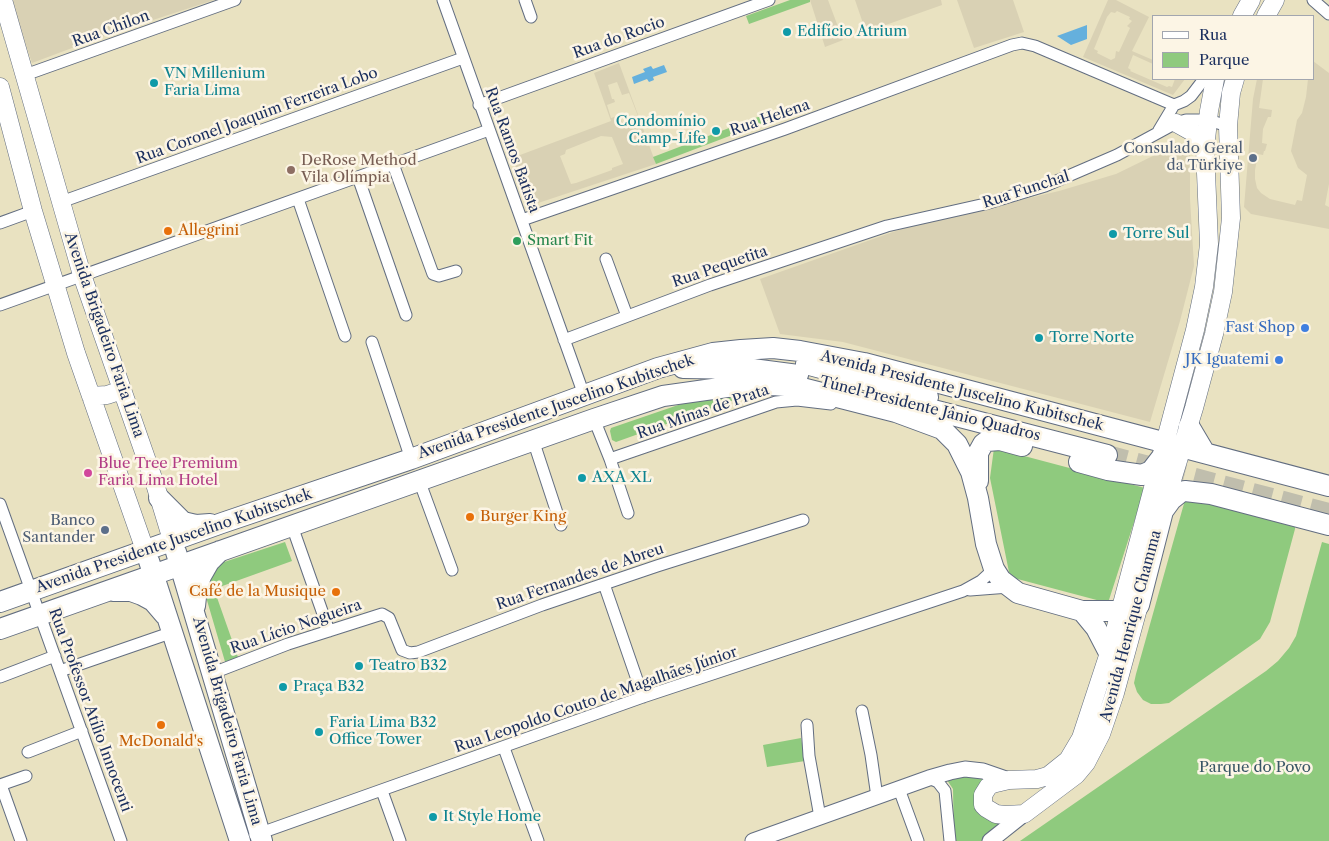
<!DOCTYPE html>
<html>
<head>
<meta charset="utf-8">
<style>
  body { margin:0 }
  #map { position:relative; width:1329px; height:841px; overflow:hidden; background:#e9e2c1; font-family:"Libre Caslon Text",serif }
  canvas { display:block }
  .legend { position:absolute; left:1152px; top:15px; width:162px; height:65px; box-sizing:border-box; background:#fcf5e5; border:1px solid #a2a6af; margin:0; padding:6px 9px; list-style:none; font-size:15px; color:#1b2f5e }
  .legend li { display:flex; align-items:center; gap:10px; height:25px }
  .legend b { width:25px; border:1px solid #a2a6af }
</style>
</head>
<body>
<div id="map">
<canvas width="1329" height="841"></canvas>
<ul class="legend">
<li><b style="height:6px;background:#fff"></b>Rua</li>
<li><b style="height:14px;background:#8fca7e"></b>Parque</li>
</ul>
</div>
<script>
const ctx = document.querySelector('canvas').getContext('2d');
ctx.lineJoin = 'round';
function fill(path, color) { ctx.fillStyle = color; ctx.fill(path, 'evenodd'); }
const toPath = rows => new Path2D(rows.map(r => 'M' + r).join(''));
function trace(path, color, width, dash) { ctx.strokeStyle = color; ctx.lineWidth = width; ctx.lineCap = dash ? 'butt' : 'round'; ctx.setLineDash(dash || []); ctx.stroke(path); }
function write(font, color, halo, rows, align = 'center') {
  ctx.font = font + ' "Libre Caslon Text",serif'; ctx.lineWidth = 5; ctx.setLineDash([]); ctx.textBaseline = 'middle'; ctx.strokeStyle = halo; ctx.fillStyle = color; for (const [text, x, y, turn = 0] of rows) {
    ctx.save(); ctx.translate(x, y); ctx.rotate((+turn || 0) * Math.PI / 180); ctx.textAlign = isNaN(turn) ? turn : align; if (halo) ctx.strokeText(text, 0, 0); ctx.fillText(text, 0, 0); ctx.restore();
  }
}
fill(toPath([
  [11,0,214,0,104,36,32,63],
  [810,0,828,0,843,40,825,47],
  [855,0,941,0,942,5,866,32],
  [957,0,1013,0,1024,32,974,48],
  [1108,0,1116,0,1149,17,1132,51,1153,60,1153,64,1133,55,1128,68,1131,70,1130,71,1167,87,1169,86,1172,87,1175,79,1185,79,1173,95,1083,57],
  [1117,11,1130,17,1129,19,1132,21,1127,26,1130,28,1119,52,1116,51,1115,58,1111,60,1097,53,1098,51,1094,49,1107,17,1111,12,1115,13],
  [1313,61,1329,73,1329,184,1325,205,1329,207,1329,229,1251,214,1244,207,1253,99,1257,79,1263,79,1259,108,1272,110,1271,117,1268,117,1263,129,1262,143,1267,144,1265,151,1264,151,1263,155,1258,154,1255,170,1255,179,1257,188,1261,193,1270,199,1295,205,1297,200,1302,201,1307,175,1298,168,1291,151,1297,120,1302,113,1306,97,1308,79,1313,79],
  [619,63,656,164,529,206,512,158,611,121,594,73],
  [617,82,622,95,629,93,638,116,622,122,620,115,611,118,607,105,615,102,614,99,612,99,608,85],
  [601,136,612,137,623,164,612,168,612,170,576,183,571,184,560,156,565,154,566,150],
  [1171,142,1190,145,1190,199,1194,266,1180,321,1150,422,843,342,780,334,760,279,910,226,1059,191,1116,174,1157,154]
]), '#d9d1b4');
fill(toPath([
  [790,0,810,0,810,2,749,24,746,16],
  [779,109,782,116,656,164,653,157],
  [711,396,745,396,616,442,612,440,610,431,611,428,684,403],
  [994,448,1145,488,1108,603,1010,577,990,478],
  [1185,500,1197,503,1203,502,1295,527,1295,529,1270,622,1260,639,1169,703,1161,704,1151,704,1143,700,1137,692,1134,683,1136,674],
  [285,542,292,561,214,589,239,660,226,665,206,597,206,588,215,565],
  [1322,542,1329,544,1329,841,1020,841,1266,671,1278,661,1289,648,1296,636],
  [801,738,805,761,767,767,763,745],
  [959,774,986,776,978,799,1012,820,984,841,954,841,953,789,945,777]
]), '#8fca7e');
fill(toPath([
  [1087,25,1087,39,1071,45,1057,36],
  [664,65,667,72,653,77,654,80,649,82,647,79,634,84,632,77,645,72,643,69,651,66,653,69]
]), '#65b0dd');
trace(toPath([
  [1107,455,1329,513]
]), '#c0bead', 20, [20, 10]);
const street = toPath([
  [443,0,584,395],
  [525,0,531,17],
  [1313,0,1329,14],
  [25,75,235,0],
  [479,105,769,0],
  [1159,130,1174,105,1184,101,1191,96,1204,79],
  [393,164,433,274,439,276,456,271],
  [358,177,406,315],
  [298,199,345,336],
  [61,202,463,58],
  [522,220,785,129,1012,45,1022,43,1035,46,1174,105],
  [0,223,33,211],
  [606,259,627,316],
  [0,305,489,130],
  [564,340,710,285,887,226,985,204,1045,186,1117,155,1176,123,1186,120,1208,120,1228,126],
  [372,342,411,459],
  [594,419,610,459,628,513],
  [533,440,561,525],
  [610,459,776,402,797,400,831,404],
  [419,480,452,570],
  [0,504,121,841],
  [292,526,329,631],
  [604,584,643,697],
  [970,590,1009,587],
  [60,671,173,632],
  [213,673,288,644,382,614,389,618,402,650,410,653,418,652,542,605,657,566,803,520],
  [0,677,55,656],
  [862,711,871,755,877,797],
  [807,725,809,756,820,817],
  [504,748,538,841],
  [28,752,82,731],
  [929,778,938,782,945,791,950,841],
  [0,785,26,776],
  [1,785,21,841],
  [899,789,918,841],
  [382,791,400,841],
  [255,835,643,697,963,591,981,581,994,569]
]);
const secondary = toPath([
  [753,841,929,778,950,772,965,769,983,771,1009,780],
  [990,841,1024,814]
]);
const primary = toPath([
  [3,0,82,275,155,484,172,540],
  [1242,16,1251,0],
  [1266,16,1275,0],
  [0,87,33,211,76,353,145,550],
  [1176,123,1194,133,1205,146],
  [91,396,107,395,122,390],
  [1163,510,1194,408,1214,334,1223,292,1231,218,1228,126,1231,93,1235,79],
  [1139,605,1115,693,1101,734,1086,763,1076,775,1024,814,1005,815,996,814,986,808,983,805,983,795,988,787,992,784,1009,780,1037,779,1048,776,1068,760,1081,738,1109,653,1195,330,1204,287,1209,244,1205,149,1209,111,1215,79]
]);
const highway = toPath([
  [806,364,928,397],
  [683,368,752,369,798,375],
  [906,403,1107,455],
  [1189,426,1205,453],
  [1079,462,1108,470,1142,475,1151,471,1161,458],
  [978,481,978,453,983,444,987,441,1000,440,1022,446],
  [159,498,183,522,196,525,210,524],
  [176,552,262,841],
  [149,561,240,841],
  [113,591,131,591,142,595,153,601,165,615],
  [0,602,222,523,411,459,658,368,713,353,741,350,773,348,800,351,864,363,1329,486],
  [195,606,197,588,201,576,209,562,220,551],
  [1082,611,1096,628,1109,653],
  [0,629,594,419,663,396,727,387,773,385,798,387,896,412,942,429,957,444,971,472,978,498,986,544,994,569,1001,580,1018,593,1082,611,1119,611,1139,605,1163,511,1171,500,1181,492,1185,491,1211,494,1329,525]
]);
trace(street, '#636e81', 13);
trace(secondary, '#636e81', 17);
trace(primary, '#636e81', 19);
trace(highway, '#636e81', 22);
trace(street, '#fff', 11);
trace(secondary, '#fff', 15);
trace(primary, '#fff', 18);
trace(highway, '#fff', 20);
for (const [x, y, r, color] of [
  [787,32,5,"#0f9aa8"],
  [154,83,5,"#0f9aa8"],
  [716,131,5,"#0f9aa8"],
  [1253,158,5,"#5c6f8a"],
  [291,170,5,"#8d6e63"],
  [168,231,5,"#e8710a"],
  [1113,234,5,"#0f9aa8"],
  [517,241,5,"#2e9e5b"],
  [1305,328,5,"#3f7fe0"],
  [1039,338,5,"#0f9aa8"],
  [1279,360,5,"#3f7fe0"],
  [88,473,5,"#d1479c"],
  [582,478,5,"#0f9aa8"],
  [470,517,5,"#e8710a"],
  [105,530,5,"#5c6f8a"],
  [336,592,5,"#e8710a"],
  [359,666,5,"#0f9aa8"],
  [283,687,5,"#0f9aa8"],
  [161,725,5,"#e8710a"],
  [319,732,5,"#0f9aa8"],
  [433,817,5,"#0f9aa8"]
]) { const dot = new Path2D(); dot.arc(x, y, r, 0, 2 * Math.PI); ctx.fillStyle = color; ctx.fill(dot); trace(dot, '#fcf5e5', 2); }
write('15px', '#1b2f5e', '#fcf5e5', [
  ["Rua Chilon",111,29,-20],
  ["Rua do Rocio",619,38,-20],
  ["Rua Coronel Joaquim Ferreira Lobo",257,116,-20],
  ["Rua Helena",770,118,-19],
  ["Rua Ramos Batista",512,150,70],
  ["Rua Funchal",1026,190,-18],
  ["Rua Pequetita",720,267,-19],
  ["Avenida Brigadeiro Faria Lima",104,335,71],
  ["Avenida Presidente Juscelino Kubitschek",962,391,14],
  ["Avenida Presidente Juscelino Kubitschek",556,407,-19],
  ["Túnel Presidente Jânio Quadros",930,409,14],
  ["Rua Minas de Prata",703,412,-19],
  ["Avenida Presidente Juscelino Kubitschek",174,541,-19],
  ["Rua Fernandes de Abreu",580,577,-19],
  ["Avenida Henrique Chamma",1131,626,-75],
  ["Rua Lício Nogueira",296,627,-19],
  ["Rua Leopoldo Couto de Magalhães Júnior",596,700,-19],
  ["Rua Professor Atílio Innocenti",90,710,70],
  ["Avenida Brigadeiro Faria Lima",227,721,74]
]);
write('15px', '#0d838f', '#fcf5e5', [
  ["Edifício Atrium",797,32],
  ["VN Millenium",164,74],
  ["Faria Lima",164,91],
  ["Condomínio",706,122,"right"],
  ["Camp-Life",706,139,"right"],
  ["Torre Sul",1123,234],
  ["Torre Norte",1049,338],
  ["AXA XL",592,478],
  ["Teatro B32",369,666],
  ["Praça B32",293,687],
  ["Faria Lima B32",329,723],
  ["Office Tower",329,740],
  ["It Style Home",443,817]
], 'left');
write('15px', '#4e5e75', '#fcf5e5', [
  ["Consulado Geral",1243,149],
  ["da Türkiye",1243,166],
  ["Banco",95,521],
  ["Santander",95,538]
], 'right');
write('15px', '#785e54', '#fcf5e5', [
  ["DeRose Method",301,161],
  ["Vila Olímpia",301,178]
], 'left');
write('15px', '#c56008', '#fcf5e5', [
  ["Allegrini",178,231],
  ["Burger King",480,517],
  ["Café de la Musique",326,592,"right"],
  ["McDonald's",161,742,"center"]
], 'left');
write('15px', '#27864d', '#fcf5e5', [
  ["Smart Fit",527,241]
], 'left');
write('15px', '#366cbe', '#fcf5e5', [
  ["Fast Shop",1295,328],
  ["JK Iguatemi",1269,360]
], 'right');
write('15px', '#b23c85', '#fcf5e5', [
  ["Blue Tree Premium",98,464],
  ["Faria Lima Hotel",98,481]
], 'left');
write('15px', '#385666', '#fcf5e5', [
  ["Parque do Povo",1255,768]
]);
</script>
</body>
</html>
